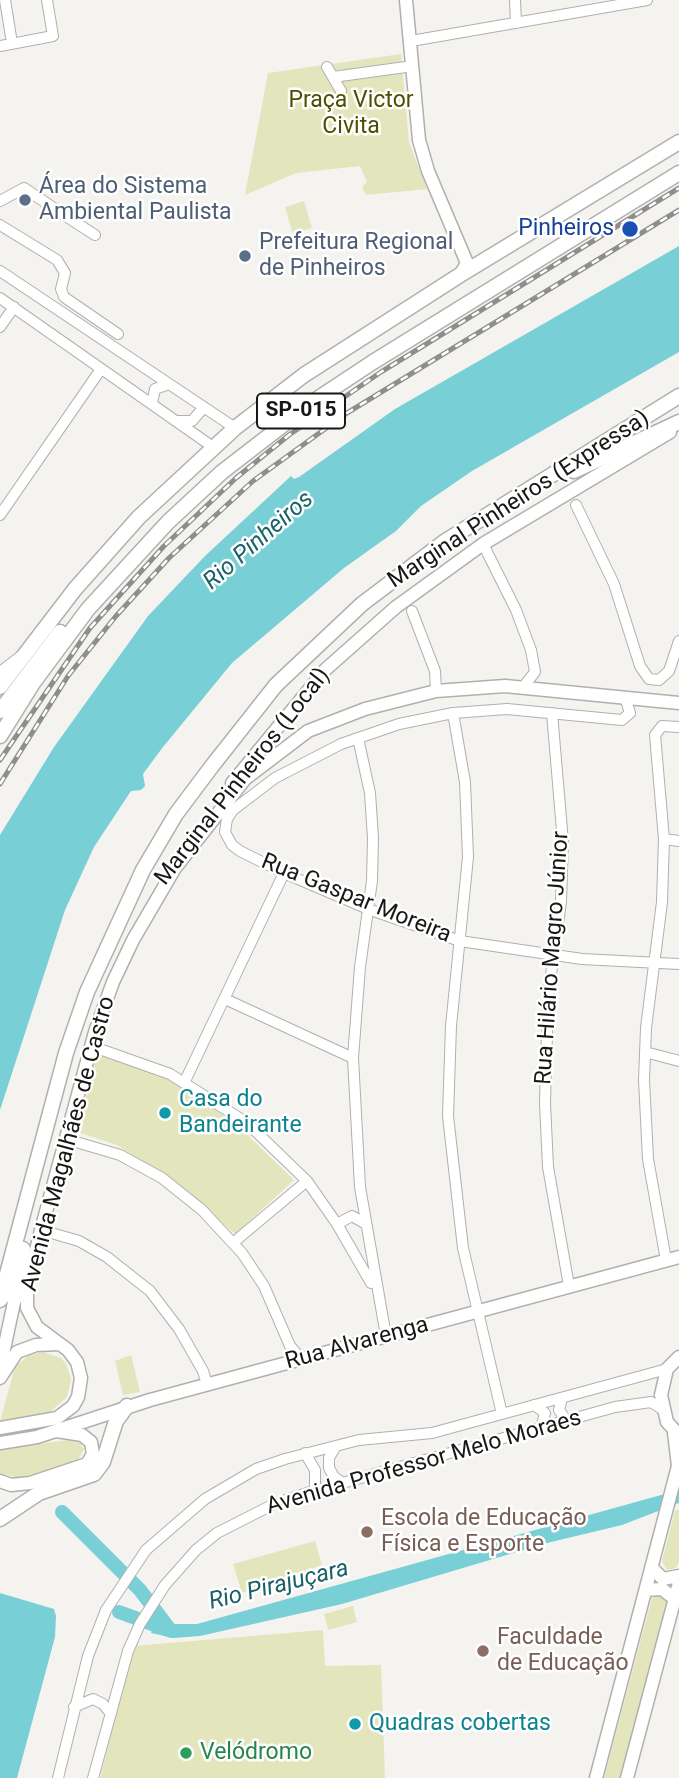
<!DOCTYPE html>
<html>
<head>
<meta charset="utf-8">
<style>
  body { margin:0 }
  canvas { display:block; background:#f4f3f0 }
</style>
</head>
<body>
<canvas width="679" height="1778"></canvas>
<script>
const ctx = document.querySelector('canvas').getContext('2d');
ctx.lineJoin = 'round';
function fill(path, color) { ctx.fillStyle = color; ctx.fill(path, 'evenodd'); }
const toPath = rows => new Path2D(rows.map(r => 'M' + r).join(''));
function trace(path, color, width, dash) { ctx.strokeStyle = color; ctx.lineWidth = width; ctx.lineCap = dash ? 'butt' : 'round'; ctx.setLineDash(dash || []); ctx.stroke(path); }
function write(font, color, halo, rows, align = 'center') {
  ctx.font = font + ' Roboto,sans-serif'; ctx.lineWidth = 5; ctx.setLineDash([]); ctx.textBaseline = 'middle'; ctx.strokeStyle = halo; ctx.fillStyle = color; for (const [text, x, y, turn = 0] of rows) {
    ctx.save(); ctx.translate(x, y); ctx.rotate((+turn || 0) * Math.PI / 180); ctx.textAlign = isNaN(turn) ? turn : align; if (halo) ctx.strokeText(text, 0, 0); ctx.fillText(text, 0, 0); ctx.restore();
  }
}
fill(toPath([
  [401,54,409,142,427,189,366,195,362,187,367,182,360,166,296,173,245,195,268,73],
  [304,201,312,228,293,234,285,207],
  [97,1054,160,1075,182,1087,238,1126,294,1180,235,1234,170,1179,117,1145,77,1132],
  [43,1352,61,1358,66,1364,71,1379,67,1397,50,1412,0,1421,15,1367,29,1355],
  [131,1355,140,1392,123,1395,115,1361],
  [68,1440,80,1443,84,1449,77,1462,19,1478,0,1473,0,1449],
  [679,1509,679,1561,676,1568,667,1570,662,1561,675,1511],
  [315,1541,322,1565,242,1593,233,1564],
  [657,1596,663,1596,668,1603,621,1778,604,1778,652,1598],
  [353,1606,357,1622,328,1630,324,1614],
  [323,1630,325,1666,381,1665,385,1778,100,1778,133,1646]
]), '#e3e6bc');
fill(toPath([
  [679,246,679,352,472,471,421,506,396,531,344,568,232,663,163,747,143,774,145,786,141,790,131,791,94,847,65,910,0,1110,0,835,54,747,148,616,205,556,291,476,294,479,299,477,395,409],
  [679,1490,679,1503,622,1525,547,1543,342,1604,200,1636,174,1638,151,1633,156,1620,168,1624,197,1624],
  [0,1593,54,1609,56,1616,55,1637,17,1778,0,1778]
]), '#79cfd6');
trace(toPath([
  [62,1512,140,1590,171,1631],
  [119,1612,171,1631]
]), '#79cfd6', 14);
const minor = toPath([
  [5,0,12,43],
  [515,0,516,23],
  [411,41,647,0],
  [0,46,53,36,47,0],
  [327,67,341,91],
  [333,77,413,66],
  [0,201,24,188,58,211],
  [61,213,95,235],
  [0,225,57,260,65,273,61,289,64,297,118,334],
  [0,271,235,428],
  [0,298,213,447],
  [0,327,14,307],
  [152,403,155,389,169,384],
  [177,421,192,421,204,407],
  [576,505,614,584,640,666,649,679,659,680,669,671,679,641],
  [0,515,101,369],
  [483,544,516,610,531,650,535,672,523,687],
  [412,611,435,671,436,691],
  [0,672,21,656],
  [625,697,630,713,622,720,507,709,453,713,399,724,341,744,275,778,233,810,227,819,225,832,232,845,240,851,284,873,368,909,460,941,582,959,679,964],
  [453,713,465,782,468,857,451,1026,448,1116,463,1248,502,1414],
  [552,713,563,842,561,902,548,996,545,1103,548,1167,569,1286],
  [358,738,370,793,373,838,372,881,360,967,353,1058,360,1187,386,1336],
  [664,839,679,841],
  [225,999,353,1058],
  [91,1046,170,1074,247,1123,307,1181,337,1224,371,1283],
  [645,1052,679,1061],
  [185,1081,284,873],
  [66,1139,120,1155,162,1178,202,1210,242,1253,264,1286,290,1346,301,1359],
  [337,1224,352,1216,366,1224],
  [41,1230,79,1241,107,1257,150,1291,179,1329,203,1371,207,1384],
  [234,1242,307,1181],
  [666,1260,648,1159,644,1080,646,1028,662,902,664,839,655,735,662,726,679,727],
  [562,1398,559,1410,567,1421],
  [534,1405,545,1413,541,1428],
  [336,1446,329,1458,329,1468,334,1477,343,1483],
  [305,1453,315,1470,315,1491],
  [74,1707,93,1699,103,1704,111,1714],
  [58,1778,88,1656,106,1610,146,1550,205,1499,256,1469,285,1459,359,1440,432,1433,667,1369],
  [93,1778,128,1651,140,1624,165,1585,196,1550,217,1533,274,1504,310,1492,615,1407,651,1402,662,1409]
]);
const major = toPath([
  [406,0,419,140,428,171,467,263,460,275],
  [232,783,326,669,396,607,483,544,670,432],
  [679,1357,667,1369,661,1395,667,1422,679,1435],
  [0,1368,16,1293],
  [0,1378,17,1352,36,1345,60,1344],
  [0,1428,57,1418,73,1406,78,1397,81,1378,77,1362,68,1350,37,1327,27,1308,27,1286,41,1230,95,1032,113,982,133,940,175,868,245,779,308,731,365,709,436,691,505,686,679,703],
  [0,1443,37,1437,150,1400,679,1257],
  [0,1481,11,1485,30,1483,87,1464,93,1454,91,1442,82,1435,57,1431],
  [652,1568,663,1579,679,1576],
  [646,1590,662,1589,675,1599],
  [596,1778,678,1466,674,1432],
  [627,1778,679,1583]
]);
const highway = toPath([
  [574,471,679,422],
  [0,687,75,589,139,517,235,428,304,375,460,275,679,142],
  [0,711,60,632],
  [0,736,33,683,88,609,168,522,222,472,314,401,373,362,679,173],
  [0,1300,66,1053,87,992,143,870,176,814,212,766,276,685,362,604,444,542,679,396],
  [14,1300,23,1249],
  [0,1519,39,1493,94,1474,103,1462,116,1421,127,1406]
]);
trace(minor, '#b0b0ad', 12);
trace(major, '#b0b0ad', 15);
trace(highway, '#b0b0ad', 17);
trace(minor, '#fff', 10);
trace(major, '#fff', 12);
trace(highway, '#fff', 14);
const rail = toPath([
  [0,760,90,628,164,546,236,478,289,435,381,372,679,188],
  [0,784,68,676,116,616,169,558,253,481,347,413,679,210]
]);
trace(rail, '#8e8e8c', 5);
trace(rail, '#fff', 2.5, [8]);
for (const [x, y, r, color] of [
  [25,200,7,"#5c6f8a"],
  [630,229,9,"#1a4fb4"],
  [245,256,7,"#5c6f8a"],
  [165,1113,7,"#0f9aa8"],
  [367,1532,7,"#8d6e63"],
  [483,1651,7,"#8d6e63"],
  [355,1724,7,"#0f9aa8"],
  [186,1753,7,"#2e9e5b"]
]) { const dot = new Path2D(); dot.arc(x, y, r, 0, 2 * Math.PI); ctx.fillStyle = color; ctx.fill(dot); trace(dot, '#fff', 2.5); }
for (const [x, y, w] of [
  [301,411,88]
]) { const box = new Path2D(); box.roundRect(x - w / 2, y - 17.5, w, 35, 5); ctx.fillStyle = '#fff'; ctx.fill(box); trace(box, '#171716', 2); }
write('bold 21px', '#171716', null, [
  ["SP-015",301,411]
]);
write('23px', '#4e4f00', '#fff', [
  ["Praça Victor",351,101],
  ["Civita",351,127]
]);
write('23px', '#4e5e75', '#fff', [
  ["Área do Sistema",39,187],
  ["Ambiental Paulista",39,213],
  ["Prefeitura Regional",259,243],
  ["de Pinheiros",259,269]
], 'left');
write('23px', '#164399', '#fff', [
  ["Pinheiros",614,229]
], 'right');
write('23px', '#171716', '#fff', [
  ["Marginal Pinheiros (Expressa)",519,500,-33],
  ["Marginal Pinheiros (Local)",243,777,-52],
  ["Rua Gaspar Moreira",356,899,22],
  ["Rua Hilário Magro Júnior",553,958,-86],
  ["Avenida Magalhães de Castro",69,1144,-75],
  ["Rua Alvarenga",357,1344,-15],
  ["Avenida Professor Melo Moraes",424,1463,-16]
]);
write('23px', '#0d838f', '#fff', [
  ["Casa do",179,1100],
  ["Bandeirante",179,1126],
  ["Quadras cobertas",369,1724]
], 'left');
write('23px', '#785e54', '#fff', [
  ["Escola de Educação",381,1519],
  ["Física e Esporte",381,1545],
  ["Faculdade",497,1638],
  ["de Educação",497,1664]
], 'left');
write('23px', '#27864d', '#fff', [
  ["Velódromo",200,1753]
], 'left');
write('italic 24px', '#1a6267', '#fff', [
  ["Rio Pinheiros",259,541,-41],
  ["Rio Pirajuçara",279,1586,-14]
]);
</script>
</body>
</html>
